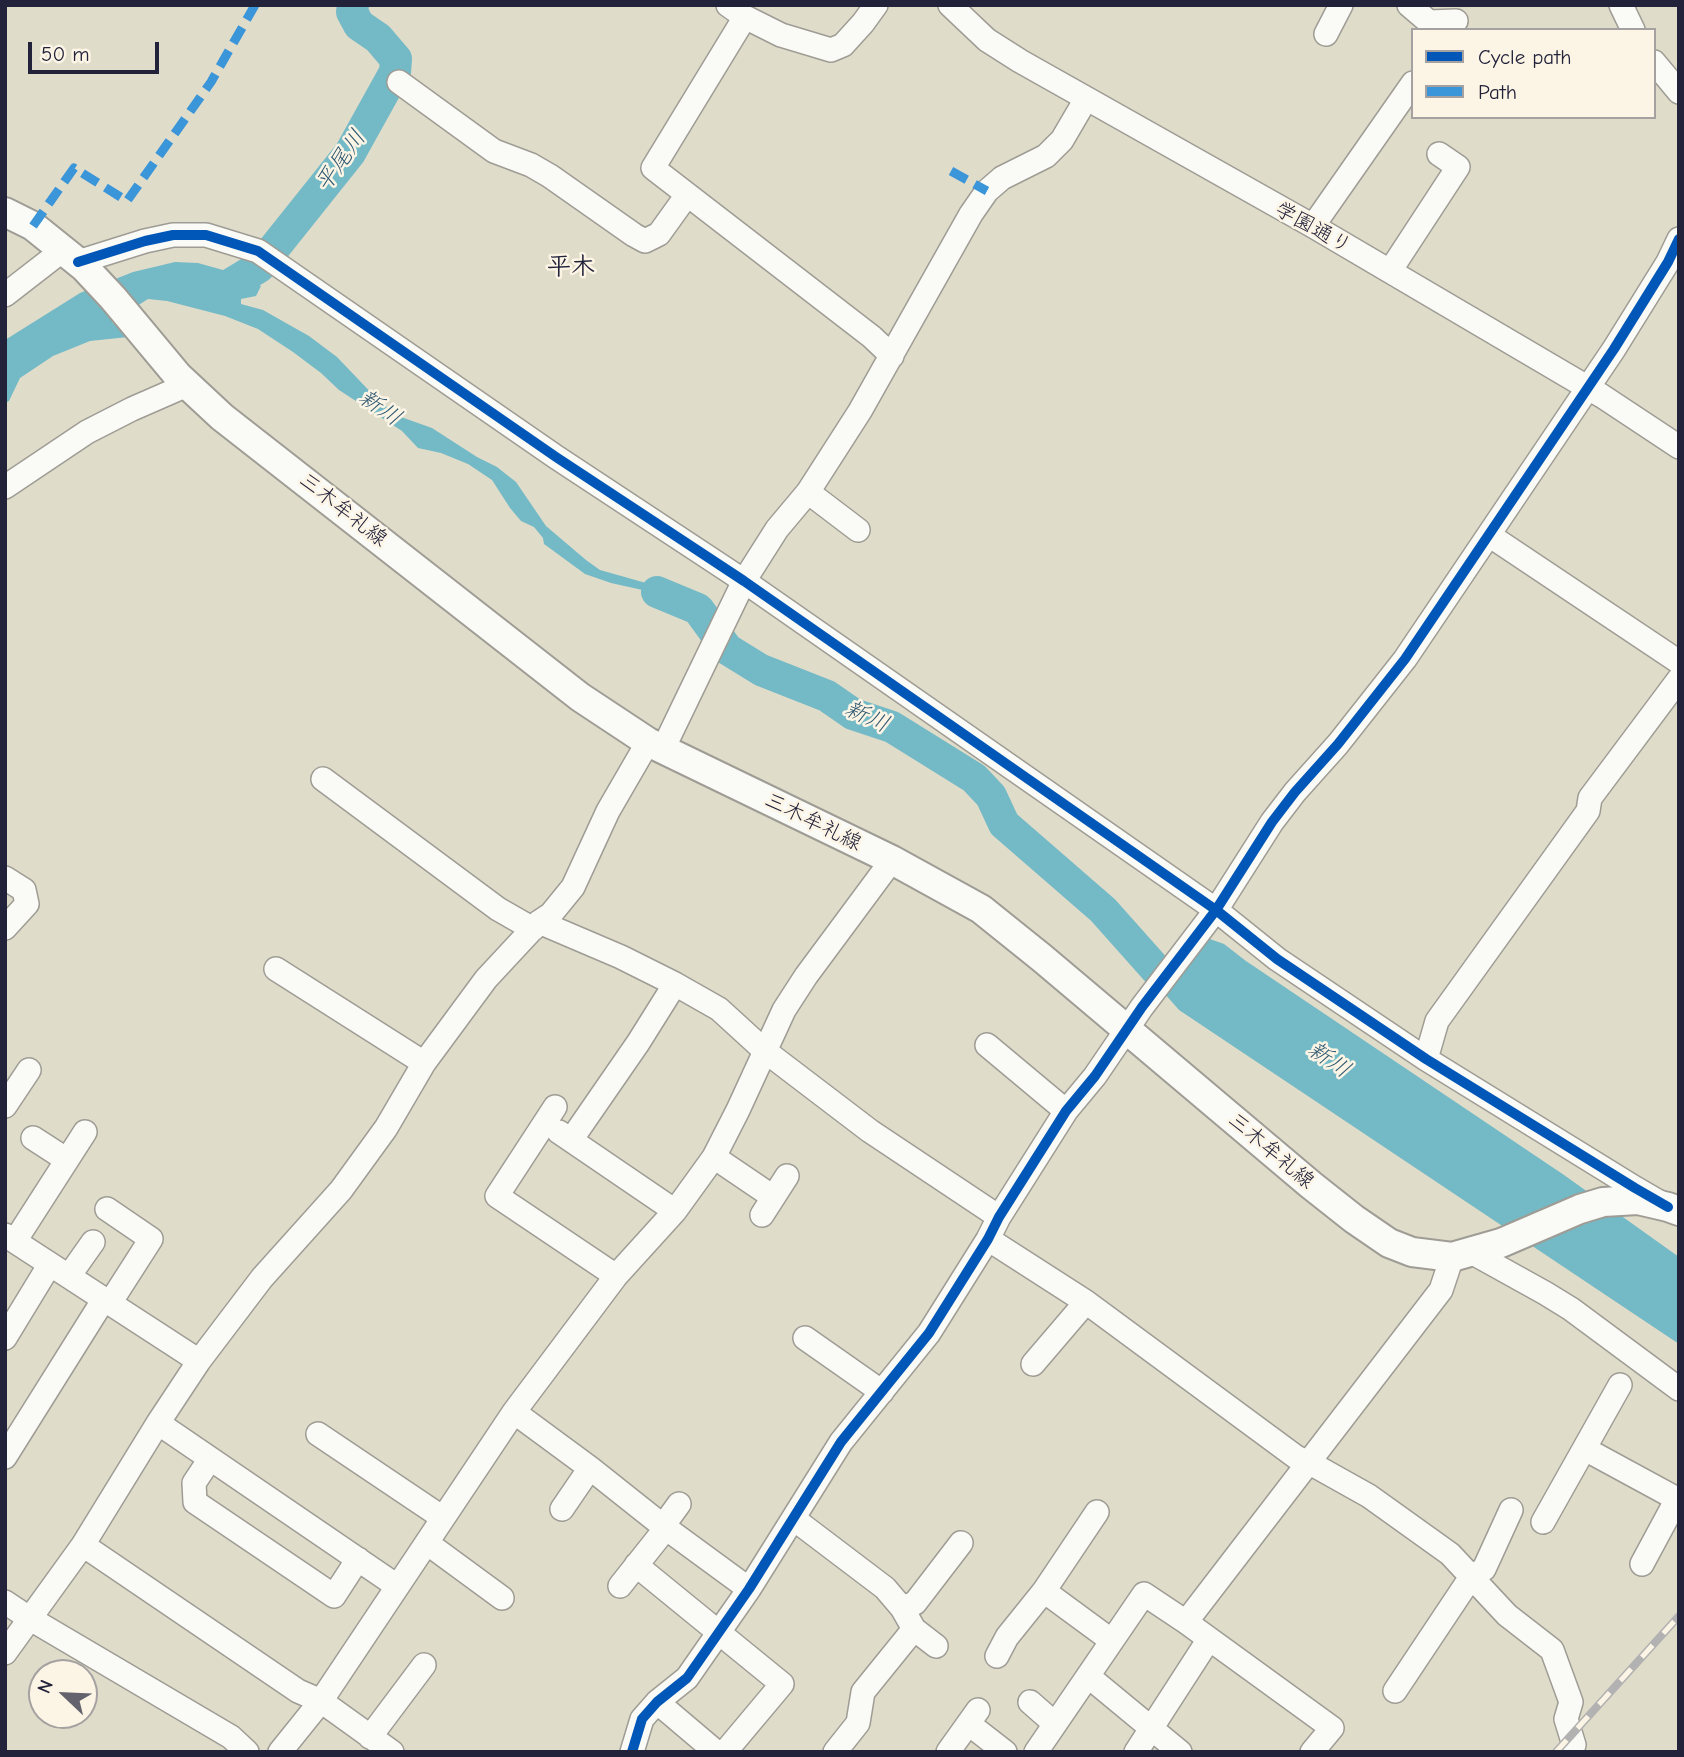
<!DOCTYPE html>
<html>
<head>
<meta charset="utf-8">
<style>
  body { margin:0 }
  #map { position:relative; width:1684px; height:1757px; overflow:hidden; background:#e0dcca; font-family:"Comic Neue",sans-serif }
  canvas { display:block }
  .frame { position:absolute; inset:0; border:7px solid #22223b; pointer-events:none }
  .legend { position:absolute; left:1411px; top:28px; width:245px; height:91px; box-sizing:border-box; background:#fcf5e5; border:2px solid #a5a1a1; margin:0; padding:9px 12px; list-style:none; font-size:21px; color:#22223b }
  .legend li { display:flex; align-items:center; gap:14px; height:35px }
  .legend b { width:35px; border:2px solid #a5a1a1 }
  .north { position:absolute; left:28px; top:1659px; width:70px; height:70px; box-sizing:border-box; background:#fcf5e5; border:2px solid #a5a1a1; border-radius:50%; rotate:293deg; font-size:19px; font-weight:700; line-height:28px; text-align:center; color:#22223b }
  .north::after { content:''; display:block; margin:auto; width:24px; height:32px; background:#64636d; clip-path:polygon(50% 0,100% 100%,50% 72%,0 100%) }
  .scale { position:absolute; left:28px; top:42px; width:131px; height:32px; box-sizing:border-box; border:4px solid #22223b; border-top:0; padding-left:9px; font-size:21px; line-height:24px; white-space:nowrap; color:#22223b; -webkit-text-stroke:5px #fcf5e5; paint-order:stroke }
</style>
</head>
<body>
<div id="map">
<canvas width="1684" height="1757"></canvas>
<div class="frame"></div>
<ul class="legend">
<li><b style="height:9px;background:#0057b8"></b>Cycle path</li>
<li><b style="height:9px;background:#3b95d9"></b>Path</li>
</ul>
<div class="north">N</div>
<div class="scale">50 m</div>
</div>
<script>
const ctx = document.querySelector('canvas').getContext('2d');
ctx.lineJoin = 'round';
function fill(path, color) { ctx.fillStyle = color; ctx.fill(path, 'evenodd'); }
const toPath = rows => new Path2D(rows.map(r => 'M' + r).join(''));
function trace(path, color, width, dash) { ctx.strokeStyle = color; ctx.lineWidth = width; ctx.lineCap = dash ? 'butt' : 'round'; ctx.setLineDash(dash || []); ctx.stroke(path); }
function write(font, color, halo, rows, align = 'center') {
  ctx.font = font + ' "Comic Neue","Klee One",sans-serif'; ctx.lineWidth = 5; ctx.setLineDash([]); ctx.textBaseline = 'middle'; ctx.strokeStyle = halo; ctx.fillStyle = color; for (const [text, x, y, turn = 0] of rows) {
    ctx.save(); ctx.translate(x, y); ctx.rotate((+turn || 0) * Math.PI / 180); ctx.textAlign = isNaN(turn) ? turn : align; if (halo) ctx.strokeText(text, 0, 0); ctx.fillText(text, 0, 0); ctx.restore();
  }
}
fill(toPath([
  [175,262,198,263,223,270,261,286,256,296,241,299,241,304,263,310,309,336,337,357,380,402,401,417,432,428,477,457,497,467,516,482,546,526,586,560,600,570,646,583,662,590,694,605,698,611,647,591,611,583,585,574,544,544,543,538,534,527,521,521,510,508,492,480,468,464,441,453,418,448,402,431,339,390,321,373,293,352,258,329,225,316,167,301,148,299,112,322,128,337,90,341,53,356,20,378,9,401,5,403,5,340,80,293,133,272],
  [1193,933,1224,944,1246,961,1564,1175,1679,1257,1679,1344,1179,1010,1165,994]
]), '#74bac6');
trace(toPath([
  [213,295,259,267,350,153,395,72,396,59,378,38,359,25,352,12,353,5],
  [657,592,698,609,727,649,761,670,827,696,853,714,892,727,974,778,991,796,1004,824,1103,910,1160,974,1196,984]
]), '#74bac6', 32);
const minor = toPath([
  [728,5,745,17,781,35,831,50,843,45,863,23,876,5],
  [950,5,987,40,1020,61,1313,226,1602,396,1679,447],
  [1409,5,1429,22,1456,21],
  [1621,5,1633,30],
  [745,17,653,168,872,337,892,356],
  [1326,34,1341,5],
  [1654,62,1679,92],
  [399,82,494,151,531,165,550,176,634,235,645,241,659,234,687,195],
  [1313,226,1413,83],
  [78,262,145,241,173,235,206,235,258,251,556,457,744,581,1216,910,1277,959,1426,1059,1635,1188,1659,1202],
  [1390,271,1458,167,1439,154],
  [5,295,63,250],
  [5,487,87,432,132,409,187,385],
  [808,492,858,530],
  [1489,535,1679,662],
  [663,749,744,581,777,529,808,492,860,411,971,214,987,191,1002,178,1046,156,1062,140,1086,99],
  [323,779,498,909,533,929],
  [5,878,24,890,27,904,5,928],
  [539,922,621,957,675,984,719,1009,765,1051,870,1131,999,1217],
  [276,969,424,1063],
  [987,1045,1066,1111],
  [1426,1059,1437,1021,1588,811,1590,798,1679,679],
  [5,1106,29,1070],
  [555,1107,497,1196,616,1276],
  [559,1132,675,1211],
  [33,1138,67,1160],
  [571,1140,638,1043,675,984],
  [714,1157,773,1197],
  [107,1209,151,1239,110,1303],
  [762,1215,787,1176],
  [5,1235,199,1361],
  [988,1239,1086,1302,1296,1457,1310,1463,1369,1496,1450,1554,1507,1615,1552,1650,1571,1702,1566,1719,1574,1745,1570,1752],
  [15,1241,85,1132],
  [1471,1252,1545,1293,1571,1309,1679,1389],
  [69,1276,93,1242],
  [5,1338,50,1264],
  [805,1338,882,1392],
  [1033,1364,1086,1302],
  [514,1412,590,1468,663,1526,749,1589],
  [158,1423,397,1586],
  [318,1434,443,1518],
  [1585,1449,1679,1500],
  [5,1457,104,1299],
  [210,1459,194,1483,195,1502,334,1596,358,1559],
  [562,1509,590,1468],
  [794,1519,885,1588,902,1608,914,1629,863,1692,858,1723,835,1752],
  [1543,1522,1620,1385],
  [663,1526,679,1504],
  [427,1543,502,1598],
  [83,1545,298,1691,321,1701,392,1752],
  [1642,1564,1677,1499],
  [636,1565,782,1684,725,1752],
  [620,1586,666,1528],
  [1044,1591,1112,1641],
  [5,1602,29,1618,231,1737,247,1752],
  [902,1608,915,1603,961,1543],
  [1186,1622,1441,1290,1452,1257],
  [914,1629,936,1646],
  [5,1653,83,1545,158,1423,199,1361,262,1278,341,1190,386,1128,424,1063,486,979,539,922,551,914,573,887,608,811,648,742],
  [997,1656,1007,1637,1044,1591,1097,1512],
  [1088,1676,1180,1752],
  [1395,1691,1471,1577,1484,1569,1511,1510],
  [657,1702,716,1752],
  [1030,1702,1055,1724],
  [969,1724,1005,1752],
  [370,1737,424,1665],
  [280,1752,321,1701,514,1412,616,1276,675,1211,714,1157,738,1110,784,1010,806,976,892,860],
  [632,1752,642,1719,657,1702,687,1678,749,1589,841,1442,929,1333,988,1239,999,1217,1066,1111,1095,1076,1142,1007,1216,910,1272,822,1295,792,1338,744,1405,659,1614,349,1668,262,1679,239],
  [948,1752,978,1710],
  [1036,1752,1144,1594,1186,1622,1332,1728,1312,1752],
  [1136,1752,1209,1639]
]);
const major = toPath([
  [5,212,33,226,84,267,113,298,178,376,222,417,580,697,648,742,892,860,981,909,1042,958,1311,1185,1354,1219,1389,1243,1412,1252,1452,1257,1501,1243,1580,1209,1603,1202,1638,1200,1668,1207,1679,1211]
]);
trace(minor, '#9e9c94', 26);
trace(major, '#9e9c94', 32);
trace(minor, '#fafaf7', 23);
trace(major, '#fafaf7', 28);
const rail = toPath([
  [1556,1752,1679,1616]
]);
trace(rail, '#b2b2b2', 8);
trace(rail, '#fcf5e5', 5, [16]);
trace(toPath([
  [951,171,987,191],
  [33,226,74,168,127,201,211,82,255,5]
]), '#3b95d9', 9, [18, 9]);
trace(toPath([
  [78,262,145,241,173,235,206,235,258,251,556,457,744,581,1216,910,1277,959,1426,1059,1635,1188,1668,1207],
  [632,1752,642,1719,657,1702,687,1678,749,1589,841,1442,929,1333,988,1239,999,1217,1066,1111,1095,1076,1142,1007,1216,910,1272,822,1295,792,1338,744,1405,659,1614,349,1668,262,1679,239]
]), '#0057b8', 10);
write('21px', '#22223b', '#fcf5e5', [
  ["学園通り",1313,228,29],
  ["三木牟礼線",343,510,38],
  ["三木牟礼線",813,822,26],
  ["三木牟礼線",1271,1151,40]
]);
write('italic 23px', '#305972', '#fcf5e5', [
  ["平尾川",341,161,-55],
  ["新川",380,408,34],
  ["新川",867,717,24],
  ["新川",1329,1060,34]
]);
write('bold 24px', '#22223b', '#fcf5e5', [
  ["平木",571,267]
]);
</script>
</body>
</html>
